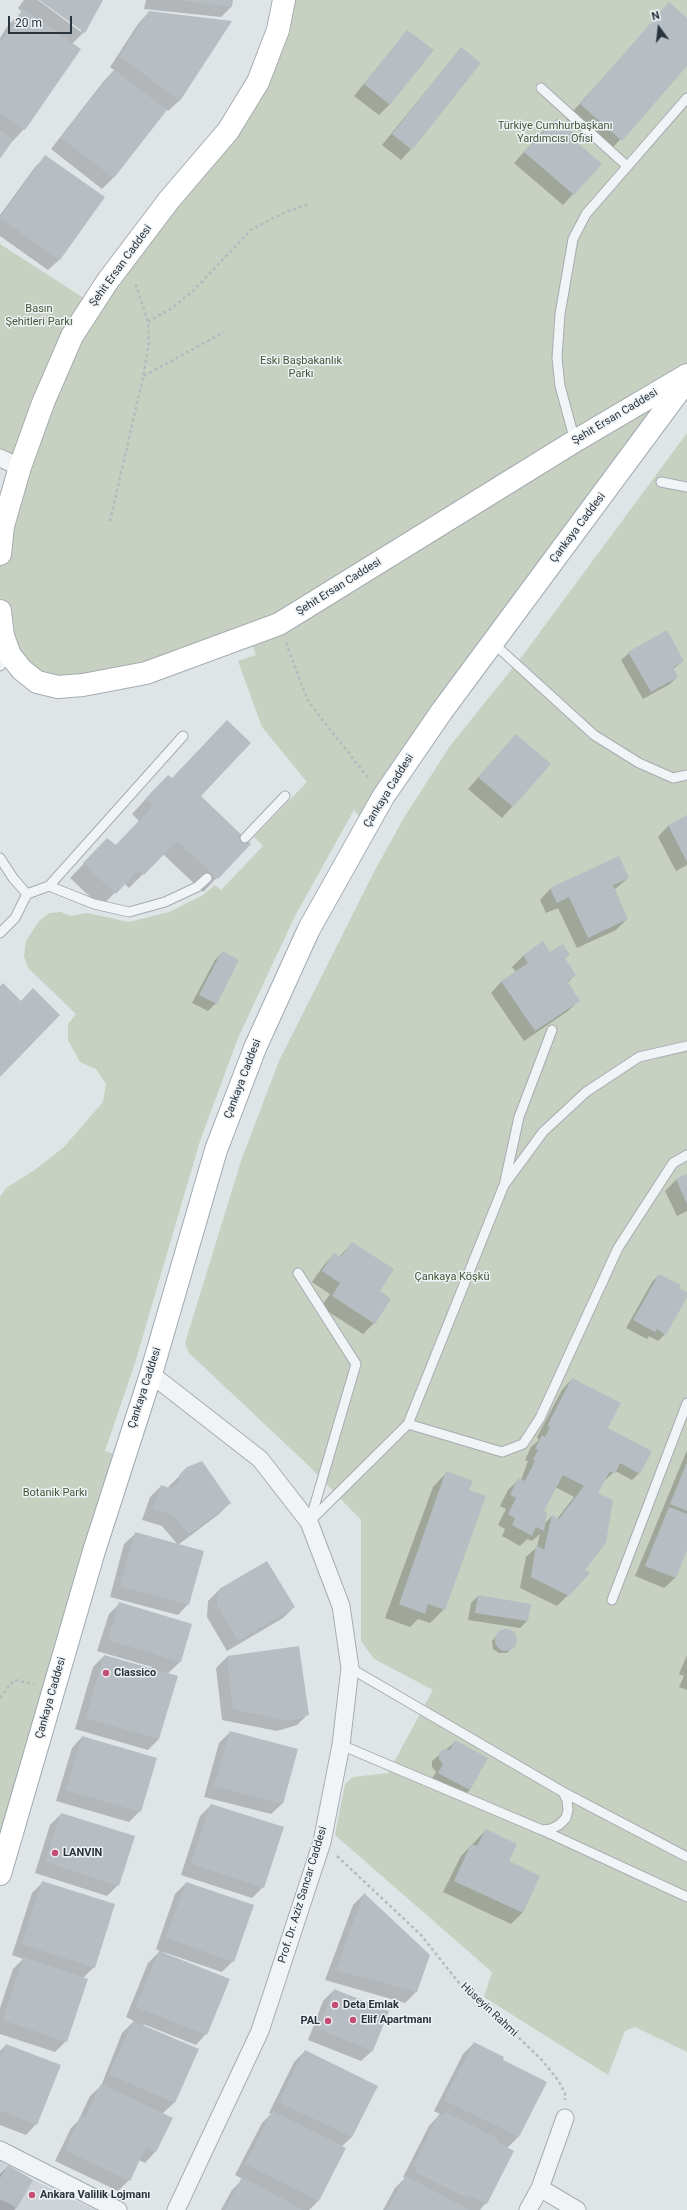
<!DOCTYPE html>
<html>
<head>
<meta charset="utf-8">
<style>
  body { margin:0 }
  #map { position:relative; width:687px; height:2210px; overflow:hidden; background:#dfe4e7; font-family:Roboto,sans-serif }
  canvas { display:block }
  .north { position:absolute; left:639px; top:8px; width:40px; height:40px; -webkit-text-stroke:3px #eef2f5; paint-order:stroke; rotate:345deg; font-size:11px; font-weight:700; line-height:16px; text-align:center; color:#29343d }
  .north::after { content:''; display:block; margin:auto; width:14px; height:18px; background:#29343d; clip-path:polygon(50% 0,100% 100%,50% 72%,0 100%) }
  .scale { position:absolute; left:8px; top:16px; width:64px; height:18px; box-sizing:border-box; border:2px solid #29343d; border-top:0; padding-left:5px; font-size:12px; line-height:14px; white-space:nowrap; color:#29343d; -webkit-text-stroke:3px #eef2f5; paint-order:stroke }
</style>
</head>
<body>
<div id="map">
<canvas width="687" height="2210"></canvas>
<div class="north">N</div>
<div class="scale">20 m</div>
</div>
<script>
const ctx = document.querySelector('canvas').getContext('2d');
ctx.lineJoin = 'round';
function fill(path, color) { ctx.fillStyle = color; ctx.fill(path, 'evenodd'); }
const toPath = rows => new Path2D(rows.map(r => 'M' + r).join(''));
function trace(path, color, width, dash) { ctx.strokeStyle = color; ctx.lineWidth = width; ctx.lineCap = dash ? 'butt' : 'round'; ctx.setLineDash(dash || []); ctx.stroke(path); }
function write(font, color, halo, rows, align = 'center') {
  ctx.font = font + ' Roboto,sans-serif'; ctx.lineWidth = 3; ctx.setLineDash([]); ctx.textBaseline = 'middle'; ctx.strokeStyle = halo; ctx.fillStyle = color; for (const [text, x, y, turn = 0] of rows) {
    ctx.save(); ctx.translate(x, y); ctx.rotate((+turn || 0) * Math.PI / 180); ctx.textAlign = isNaN(turn) ? turn : align; if (halo) ctx.strokeText(text, 0, 0); ctx.fillText(text, 0, 0); ctx.restore();
  }
}
fill(toPath([
  [0,2161,33,2180,96,2210,0,2210]
]), '#cdd3d9');
fill(toPath([
  [284,0,687,0,687,380,367,825,354,810,295,916,238,1038,200,1141,135,1363,105,1451,123,1457,0,1874,0,1197,6,1188,36,1169,64,1147,103,1102,106,1084,96,1069,80,1062,68,1040,68,1024,76,1014,28,968,24,956,26,941,39,921,49,913,61,912,70,916,88,913,129,922,169,912,203,895,215,885,221,890,263,846,254,837,307,782,262,727,238,661,256,655,248,635,83,685,22,670,0,611,0,554,20,467,0,458,0,244,93,304,228,131],
  [687,433,687,2052,635,2027,625,2031,608,2075,484,1997,492,1972,335,1835,345,1784,353,1777,388,1773,433,1690,374,1659,361,1641,361,1520,308,1465,189,1353,185,1343,241,1161,279,1061,375,870,405,816,450,746,523,655]
]), '#c8d0c1');
fill(toPath([
  [24,0,38,0,81,32,81,29,41,0,102,0,84,32,72,44,24,129,10,144,0,157,0,38,9,24,22,12,18,8],
  [146,0,232,0,231,7,221,17,144,9],
  [669,4,687,19,687,65,607,154,566,119],
  [149,12,231,22,179,101,168,111,166,109,113,178,102,189,51,149,103,82,114,70,110,67,138,24],
  [407,31,390,104,379,115,354,96],
  [461,48,411,149,401,160,382,145],
  [544,130,573,140,573,194,563,205,514,163],
  [46,156,103,197,59,260,48,270,0,236,0,215,35,167],
  [629,653,683,661,673,669,677,677,670,684,643,699,621,660],
  [506,746,550,764,502,818,468,789],
  [154,790,199,796,250,844,203,892,163,854,129,888,124,883,101,907,70,878,94,853,115,846,139,821,132,814],
  [687,816,687,865,676,871,658,837,668,826],
  [628,878,614,890,627,919,616,930,577,948,558,908,546,913,540,900,550,889],
  [543,943,550,954,569,955,564,959,575,975,567,983,578,1001,568,1011,524,1041,491,993,501,982,516,972,512,967,523,956],
  [222,953,216,1003,208,1011,192,1003,215,960],
  [687,1175,687,1211,677,1216,665,1191,676,1180],
  [352,1243,378,1292,390,1299,374,1323,363,1334,321,1307,330,1294,312,1282,324,1265,334,1254,339,1257],
  [659,1275,687,1295,665,1334,658,1341,649,1336,647,1339,626,1328,652,1282],
  [572,1379,605,1432,639,1473,632,1480,615,1471,602,1483,597,1494,583,1571,568,1595,557,1606,520,1588,526,1557,537,1547,540,1534,532,1541,527,1539,520,1546,502,1536,505,1529,498,1525,506,1509,500,1506,508,1490,519,1479,521,1480,528,1461,525,1460,531,1447,539,1440,537,1437,562,1390],
  [555,1487,574,1497,557,1519,552,1516,544,1524,543,1512],
  [687,1450,687,1548,675,1578,664,1588,635,1576],
  [188,1468,230,1503,219,1514,178,1545,162,1526,142,1520,150,1497,161,1486,170,1489,168,1487],
  [447,1472,468,1491,444,1609,430,1623,418,1619,410,1627,385,1618,433,1487],
  [135,1534,188,1604,178,1615,110,1597,124,1544],
  [219,1590,294,1607,283,1618,227,1651,207,1617,208,1601],
  [478,1596,527,1621,520,1628,468,1620,471,1603],
  [120,1603,191,1625,180,1662,167,1674,159,1739,148,1750,75,1729,93,1667,104,1656,151,1669,152,1667,97,1651,109,1614],
  [509,1630,515,1635,516,1643,507,1653,499,1653,493,1649,492,1641,501,1631],
  [687,1655,687,1690,679,1687,684,1676,679,1674],
  [227,1657,308,1714,297,1725,277,1731,222,1720,216,1668],
  [230,1732,282,1804,271,1814,204,1797,219,1743],
  [82,1737,140,1811,129,1822,56,1801,72,1748],
  [455,1742,470,1790,462,1797,431,1780,436,1772,432,1767,432,1761],
  [211,1805,263,1887,252,1898,181,1875,200,1816],
  [61,1814,118,1885,107,1896,35,1873,50,1825],
  [486,1830,507,1862,539,1876,522,1913,511,1924,443,1892,461,1856],
  [43,1882,94,1967,83,1978,66,2041,55,2052,0,2034,0,2008,13,1969,23,1959,12,1955,32,1893],
  [186,1883,233,1961,222,1972,163,1952,206,2034,196,2045,143,2024,175,2102,162,2114,155,2152,145,2163,139,2160,129,2180,118,2191,55,2161,71,2128,78,2121,90,2096,101,2086,122,2033,134,2021,126,2017,148,1963,160,1951,156,1949,175,1894],
  [364,1894,416,1992,405,2003,325,1980,353,1905],
  [334,1990,387,2012,372,2051,361,2061,308,2040,323,2001],
  [474,2043,501,2060,545,2082,518,2137,506,2149,486,2203,480,2210,383,2210,395,2188,405,2178,403,2177,429,2126,440,2114,434,2111,463,2054],
  [6,2045,36,2124,26,2135,0,2125,0,2051],
  [305,2051,377,2086,352,2137,341,2147,345,2149,318,2201,309,2210,221,2210,232,2190,243,2179,235,2175,262,2123,271,2114,269,2113,294,2062],
  [8,2166,16,2208,14,2210,0,2210,0,2174]
]), '#0003');
fill(toPath([
  [39,0,103,0,85,33],
  [179,0,233,0,232,7],
  [669,2,687,18,687,66,622,141,580,104],
  [23,9,81,49,25,130,0,113,0,43],
  [149,11,232,21,180,101,120,56],
  [407,30,434,50,390,105,364,84],
  [461,47,481,63,412,150,392,134],
  [114,70,167,110,114,178,61,138],
  [557,118,577,136,574,140,602,164,574,195,524,152],
  [0,130,13,140,0,159],
  [45,155,105,197,60,260,0,218],
  [667,630,684,661,673,667,678,677,651,692,628,652],
  [227,720,251,743,201,796,251,844,218,879,177,841,144,875,138,870,116,894,83,863,107,838,116,845,153,806,145,799,168,775,172,778],
  [516,734,551,764,513,807,478,777],
  [687,815,687,862,668,825],
  [619,856,629,878,613,885,628,919,588,938,569,897,557,903,550,888],
  [543,941,550,952,563,944,570,955,565,958,576,975,567,981,580,1001,535,1031,501,981,528,963,523,955],
  [222,951,239,960,217,1004,199,995],
  [3,983,21,1001,33,988,60,1015,0,1077,0,986],
  [687,1174,687,1204,676,1179],
  [352,1242,394,1269,380,1291,391,1299,375,1324,332,1296,340,1283,322,1271,334,1253,341,1257],
  [659,1274,681,1285,679,1288,687,1292,687,1297,666,1335,657,1329,655,1332,633,1320],
  [572,1378,621,1403,608,1428,652,1451,640,1474,620,1463,615,1474,610,1471,598,1493,613,1500,606,1543,585,1570,590,1573,569,1596,531,1577,536,1545,544,1550,552,1515,559,1519,584,1486,563,1475,544,1511,547,1513,544,1531,536,1527,532,1536,512,1525,515,1518,508,1514,516,1498,510,1495,518,1478,525,1481,535,1461,533,1459,538,1450,535,1449,542,1435,545,1437,550,1427,547,1426],
  [202,1461,231,1503,189,1534,173,1515,153,1509,161,1485,172,1489,181,1479,179,1475,187,1467],
  [687,1462,687,1511,670,1504],
  [446,1471,473,1481,469,1490,486,1496,445,1610,428,1604,425,1614,399,1604],
  [669,1507,687,1514,687,1550,676,1578,645,1566],
  [135,1532,204,1551,189,1605,120,1586],
  [267,1561,295,1607,238,1641,217,1605,219,1589],
  [478,1595,531,1604,528,1621,475,1613],
  [119,1602,192,1624,181,1662,108,1640],
  '495 1640a11 11 0 1 1 22 0a11 11 0 1 1-22 0Z',
  [299,1646,309,1715,289,1721,233,1709,227,1656],
  [104,1655,178,1676,159,1739,86,1718],
  [230,1731,298,1749,283,1804,214,1786],
  [82,1736,157,1758,141,1812,66,1790],
  [455,1740,488,1758,470,1790,438,1773,443,1764,439,1759,439,1753,444,1749,450,1750],
  [211,1804,284,1827,264,1888,191,1864],
  [61,1813,135,1836,119,1886,45,1862],
  [486,1829,517,1844,509,1861,540,1876,523,1913,454,1881,471,1844,477,1846],
  [42,1881,115,1904,95,1968,22,1944],
  [186,1882,254,1905,234,1962,166,1938],
  [364,1893,430,1955,417,1992,336,1970],
  [159,1951,230,1979,207,2035,136,2007],
  [23,1957,88,1979,67,2042,3,2020],
  [334,1989,389,2011,373,2051,318,2029],
  [133,2021,199,2049,175,2103,109,2074],
  [474,2042,504,2057,503,2060,547,2082,519,2137,444,2100],
  [6,2044,61,2065,37,2125,0,2110,0,2058],
  [305,2050,378,2086,352,2137,279,2102],
  [101,2084,173,2118,156,2152,146,2147,130,2181,65,2150,81,2116,85,2118],
  [273,2111,346,2148,319,2201,245,2164],
  [445,2112,498,2139,497,2142,514,2151,487,2204,469,2195,467,2198,415,2172,417,2168,413,2166,439,2114,443,2116],
  [8,2165,33,2180,17,2208,0,2199,0,2178],
  [406,2176,469,2210,387,2210],
  [242,2177,303,2210,225,2210]
]), '#b7bec3');
const lane = toPath([
  [541,88,627,166],
  [575,441,560,386,557,358,560,314,573,239,586,214,687,98],
  [661,482,687,487],
  [492,642,594,735,639,763,673,778,687,775],
  [0,666,10,655],
  [245,838,285,796],
  [0,858,13,878,27,894,15,918,0,933],
  [49,886,94,904,129,912,165,902,197,887,207,878],
  [27,894,49,886,183,736],
  [505,1181,519,1117,552,1030],
  [298,1273,356,1364,310,1521],
  [408,1424,504,1185,543,1132,586,1092,639,1057,687,1046],
  [309,1522,408,1424,502,1452,523,1444,540,1418,618,1248,673,1163,687,1155],
  [612,1600,687,1403],
  [350,1668,563,1792,687,1857],
  [341,1745,542,1830,687,1897],
  [542,1830,551,1829,559,1825,566,1818,568,1810,567,1800,563,1792]
]);
const street = toPath([
  [0,458,20,467],
  [151,1374,260,1459,309,1522,341,1606,350,1668,341,1745,322,1842,260,2031,176,2210],
  [0,2150,118,2210],
  [540,2188,577,2210],
  [528,2210,540,2188,565,2118]
]);
const secondary = toPath([
  [0,554,3,526,20,467,43,403,72,336,107,282,169,200,228,131,258,82,278,30,284,0],
  [0,611,3,636,10,655,22,670,37,682,58,687,83,685,146,673,279,624,575,441,687,375]
]);
const primary = toPath([
  [0,1874,94,1551,151,1374,216,1150,255,1048,309,929,383,797,442,711,687,380]
]);
trace(lane, '#a5acb1', 11);
trace(street, '#a5acb1', 19);
trace(secondary, '#a5acb1', 24);
trace(primary, '#9faab2', 24);
trace(toPath([
  [148,322,172,308,194,290,251,230,285,212,310,204],
  [144,376,224,332],
  [110,521,143,377,149,343,148,322,135,282],
  [286,643,308,701,369,779],
  [0,1698,14,1680,34,1684],
  [337,1856,421,1935,467,1993,492,2012,541,2059,558,2080,565,2093,565,2100]
]), '#b5babe', 2.5, [3, 3]);
trace(lane, '#f1f4f6', 9);
trace(street, '#f1f4f6', 17);
trace(secondary, '#fff', 22);
trace(primary, '#fff', 22);
for (const [x, y, r, color] of [
  [106,1673,4,"#c24e75"],
  [55,1853,4,"#c24e75"],
  [335,2005,4,"#c24e75"],
  [353,2020,4,"#c24e75"],
  [328,2021,4,"#c24e75"],
  [32,2195,4,"#c24e75"]
]) { const dot = new Path2D(); dot.arc(x, y, r, 0, 2 * Math.PI); ctx.fillStyle = color; ctx.fill(dot); trace(dot, '#eef2f5', 1.5); }
write('11px', '#445738', '#eef2f5', [
  ["Türkiye Cumhurbaşkanı",555,126],
  ["Yardımcısı Ofisi",555,139],
  ["Basın",39,309],
  ["Şehitleri Parkı",39,322],
  ["Eski Başbakanlık",301,361],
  ["Parkı",301,374],
  ["Çankaya Köşkü",452,1277],
  ["Botanik Parkı",55,1493]
]);
write('11px', '#29343d', '#eef2f5', [
  ["Şehit Ersan Caddesi",121,266,-54],
  ["Şehit Ersan Caddesi",615,417,-31],
  ["Çankaya Caddesi",578,528,-53],
  ["Şehit Ersan Caddesi",339,587,-32],
  ["Çankaya Caddesi",389,791,-58],
  ["Çankaya Caddesi",243,1079,-69],
  ["Çankaya Caddesi",145,1388,-72],
  ["Çankaya Caddesi",51,1698,-74],
  ["Prof. Dr. Aziz Sancar Caddesi",303,1895,-73],
  ["Hüseyin Rahmi",489,2010,43]
]);
write('bold 11px', '#29343d', '#eef2f5', [
  ["Classico",114,1673],
  ["LANVIN",63,1853],
  ["Deta Emlak",343,2005],
  ["Elif Apartmanı",361,2020],
  ["PAL",320,2021,"right"],
  ["Ankara Valilik Lojmanı",40,2195]
], 'left');
</script>
</body>
</html>
